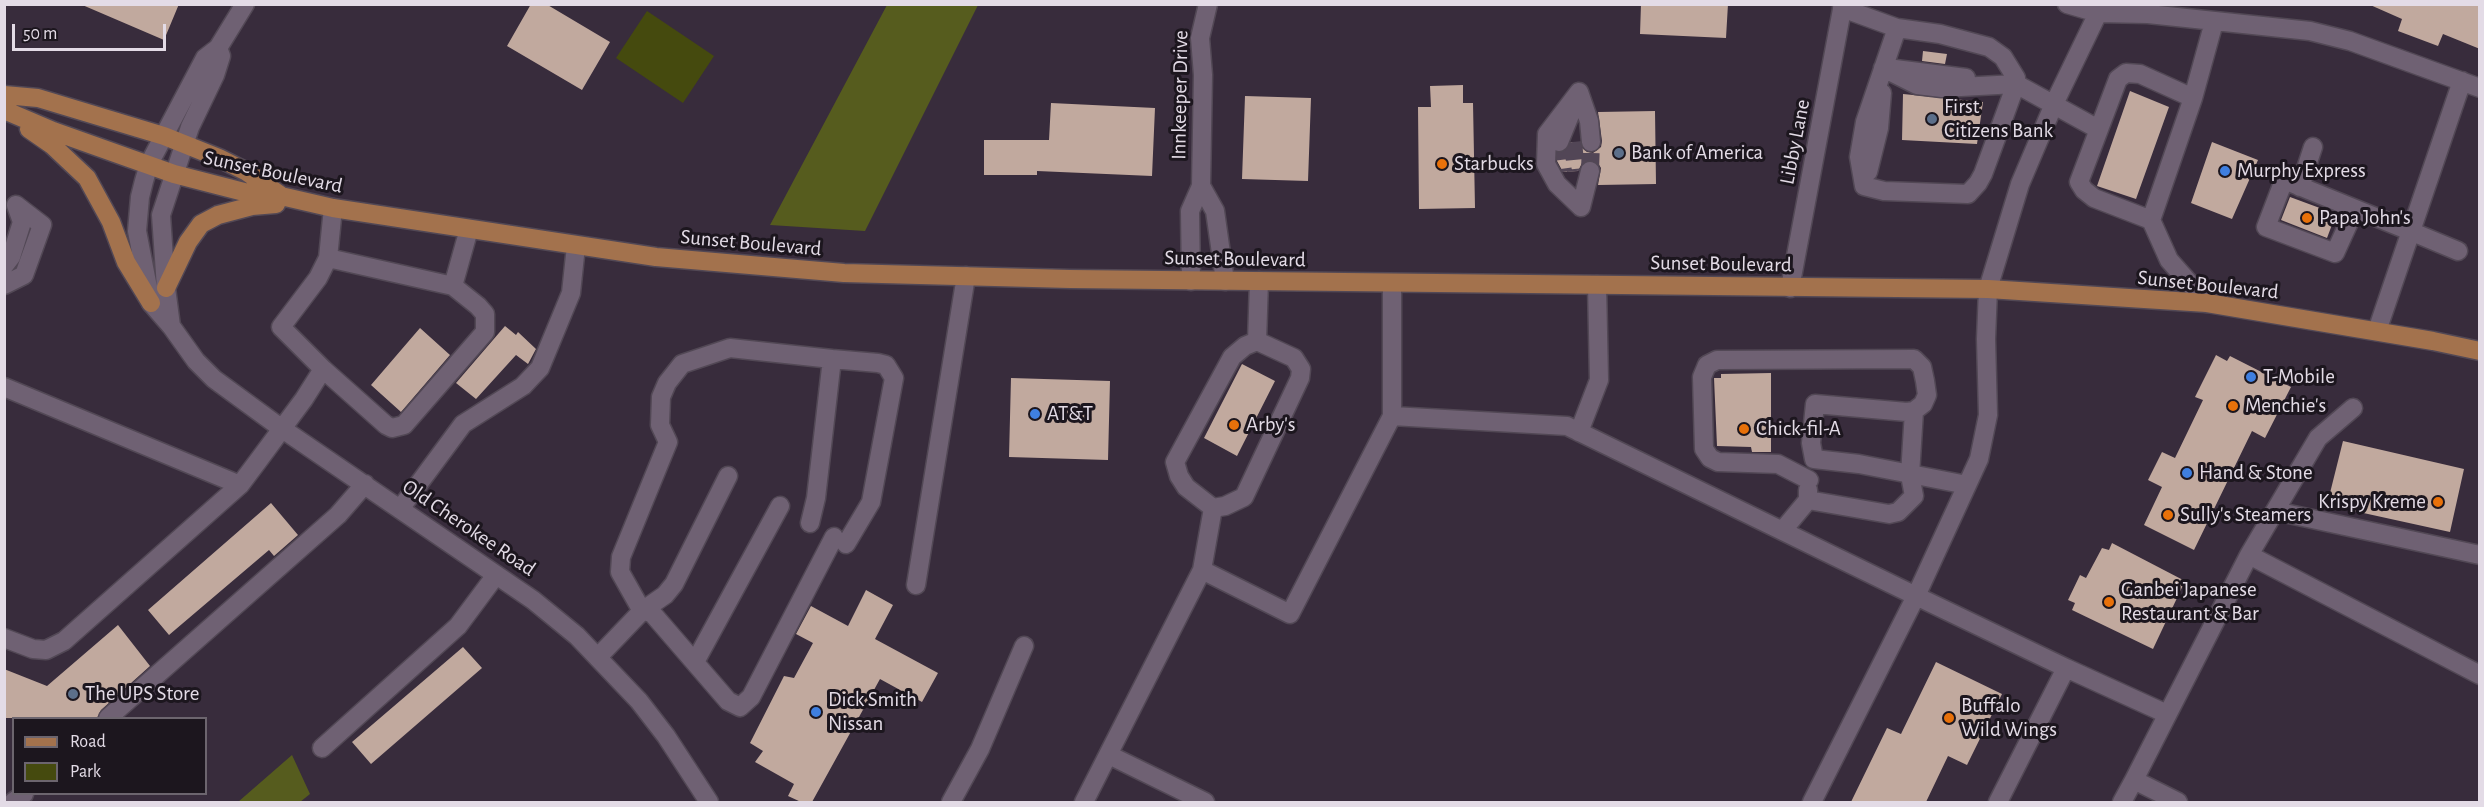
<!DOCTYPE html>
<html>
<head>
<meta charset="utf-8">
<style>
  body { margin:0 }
  #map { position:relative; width:2484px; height:807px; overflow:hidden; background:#382c3c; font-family:"Alegreya Sans",sans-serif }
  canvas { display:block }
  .frame { position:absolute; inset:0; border:6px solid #e3dbe6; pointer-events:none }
  .legend { position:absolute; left:12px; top:717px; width:195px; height:78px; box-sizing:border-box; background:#1c161e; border:2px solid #6c656e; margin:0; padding:8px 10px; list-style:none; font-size:18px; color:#e3dbe6 }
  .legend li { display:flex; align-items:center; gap:12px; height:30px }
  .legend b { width:30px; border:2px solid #6c656e }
  .scale { position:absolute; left:12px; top:24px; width:154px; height:27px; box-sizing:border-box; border:3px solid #e3dbe6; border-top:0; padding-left:8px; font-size:18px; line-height:21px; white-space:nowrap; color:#e3dbe6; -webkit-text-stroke:4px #1c161e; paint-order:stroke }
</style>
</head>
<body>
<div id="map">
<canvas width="2484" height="807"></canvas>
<div class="frame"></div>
<ul class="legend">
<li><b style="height:8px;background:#a3724d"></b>Road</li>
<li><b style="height:16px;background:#454a0e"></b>Park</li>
</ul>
<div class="scale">50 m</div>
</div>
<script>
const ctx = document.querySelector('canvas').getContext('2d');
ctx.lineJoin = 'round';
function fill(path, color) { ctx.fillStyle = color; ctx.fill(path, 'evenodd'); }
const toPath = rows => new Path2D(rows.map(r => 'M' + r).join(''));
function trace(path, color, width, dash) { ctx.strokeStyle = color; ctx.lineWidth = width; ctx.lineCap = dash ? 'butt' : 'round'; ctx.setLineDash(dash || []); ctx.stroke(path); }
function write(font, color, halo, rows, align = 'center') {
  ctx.font = font + ' "Alegreya Sans",sans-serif'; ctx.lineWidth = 6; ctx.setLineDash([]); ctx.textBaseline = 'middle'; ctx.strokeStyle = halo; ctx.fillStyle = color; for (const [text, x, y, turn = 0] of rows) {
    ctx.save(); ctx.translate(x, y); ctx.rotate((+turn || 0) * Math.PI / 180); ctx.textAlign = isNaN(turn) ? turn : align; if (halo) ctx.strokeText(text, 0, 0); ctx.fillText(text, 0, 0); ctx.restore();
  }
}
fill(toPath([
  [647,11,714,56,683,103,616,58]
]), '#454a0e');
fill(toPath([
  [887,5,978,5,865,231,770,225],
  [292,755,310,794,300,802,238,802]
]), '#565c1e');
fill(toPath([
  [80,4,179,4,164,40],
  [531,4,546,4,610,42,582,90,507,46],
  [1641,4,1728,4,1726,38,1640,34],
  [2368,4,2480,4,2480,49,2443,34,2438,46,2398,31,2402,19],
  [1923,51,1947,54,1945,64,1922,61],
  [1463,85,1463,103,1473,103,1475,208,1419,209,1418,107,1431,107,1430,86],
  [2130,91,2169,107,2136,199,2097,186],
  [1903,94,1983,102,1977,144,1902,140],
  [1245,96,1311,98,1308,181,1242,179],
  [1051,103,1155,108,1152,176,1037,171,1037,175,984,175,984,140,1049,140],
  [1655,111,1656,184,1598,185,1601,168,1598,163,1592,160,1582,163,1578,171,1563,172,1557,161,1558,153,1566,150,1571,142,1580,142,1582,148,1587,152,1593,153,1601,147,1602,141,1598,112],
  [2212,142,2258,160,2232,219,2191,203],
  [2290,197,2336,214,2327,238,2281,220],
  [505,326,516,335,518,332,536,349,528,364,516,355,476,399,456,383],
  [420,328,450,355,401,412,371,385],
  [2216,355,2227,361,2230,356,2291,387,2265,438,2252,431,2194,550,2144,525,2162,487,2148,480,2162,452,2175,458,2203,400,2195,397],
  [1242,364,1275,381,1237,456,1204,438],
  [1771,373,1771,452,1752,452,1751,447,1717,446,1714,378,1721,378,1721,374],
  [1011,378,1110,381,1108,460,1009,457],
  [2343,441,2464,469,2450,532,2327,505],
  [271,503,298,535,274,556,269,550,169,635,148,610],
  [2112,543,2185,581,2153,649,2072,610,2075,603,2068,600,2080,575,2086,578,2102,548,2109,550],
  [866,590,893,605,875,639,938,673,922,702,880,679,812,802,801,802,788,796,794,784,755,762,763,751,750,743,784,676,794,678,813,643,796,634,811,606,848,626],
  [118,625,150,666,101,710,97,718,4,718,4,669,47,686],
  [463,647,482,668,371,764,352,742],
  [1936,662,2002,694,1967,765,1948,756,1926,802,1851,802,1887,728,1901,734]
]), '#c1a99e');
trace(toPath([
  [1559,142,1563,172],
  [1573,142,1576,171],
  [1590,171,1591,142]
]), '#524656', 18, [18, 9]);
const minor = toPath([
  [245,4,218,48,205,58,149,164,144,181,140,197,137,231,151,303,171,326,196,361,214,379,281,428,533,600,577,636,639,701,666,736,709,802],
  [2067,4,2098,13,2148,14,2310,31,2350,41,2480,88],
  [1842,8,1897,28,1865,122,1859,157,1864,186],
  [1897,28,1940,34,1989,47,2003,57,2016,78,2016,84],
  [1883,68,1917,85,1942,88,2016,84],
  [1895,69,1966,78],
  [1579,92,1547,134,1546,164,1557,184,1581,207],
  [1579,92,1589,121,1591,142],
  [1559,142,1572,110],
  [1868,172,1879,128,1882,93],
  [1201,186,1215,211,1225,281],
  [1864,186,1884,191,1968,194,1978,183,1983,174,2016,84,2098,129],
  [2300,187,2313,147],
  [1581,207,1590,171],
  [2355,209,2335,253,2266,227,2284,180,2410,231,2458,251],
  [2151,220,2094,198,2084,190,2079,182,2118,79,2126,73,2140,74,2193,98],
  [328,258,453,286,469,229],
  [4,266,11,257,22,222,16,205],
  [1191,281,1190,211,1201,186,1203,75,1200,38,1208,4],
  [1392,283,1392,416,1567,426,1916,596,1812,802],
  [4,285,24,275,42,225,16,205],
  [1790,288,1843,4],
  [2207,303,2169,260,2151,220,2193,98,2214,22],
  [171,326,166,288,161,215,190,127,215,75,221,56,218,48],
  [2377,331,2462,81],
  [1257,341,1294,358,1301,369,1300,378,1244,497,1225,506,1213,508,1186,487,1179,476,1175,462,1232,357,1245,346,1257,341],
  [1257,341,1259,281],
  [832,359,878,363,886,365,894,378,871,502,846,544],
  [323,369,386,425,392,428,404,425,485,332,485,314,478,306,453,286],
  [4,387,240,485],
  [1579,432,1599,380,1597,285],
  [728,476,674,584,665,595,642,611,620,572,621,557,668,442,660,425,661,397,667,383,682,364,730,348,832,359,816,498,810,523],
  [1809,480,1778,464,1718,462,1710,458,1704,449,1702,377,1707,365,1717,360,1914,359,1922,367,1925,381,1927,395,1923,404,1914,411,1907,412,1815,404,1811,443,1814,459,1859,464,1967,485],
  [1808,500,1889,514,1898,512,1914,496,1910,475,1914,411],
  [400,509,463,424,523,386,540,368,571,293,576,246],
  [2275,511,2480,555],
  [1783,530,1808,500,1808,490],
  [2249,555,2318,438,2353,408],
  [1202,570,1290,614,1392,416],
  [916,585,966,276],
  [4,638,33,649,46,650,64,641,240,485,258,461,304,399,323,369,281,327,318,278,328,258,333,208],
  [598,657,642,611,652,613,728,701,740,707,751,697,834,537],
  [695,662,780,506],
  [2066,668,2167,714],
  [108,718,338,515,365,484],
  [322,748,458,626,496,575],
  [1109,755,1205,802],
  [13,802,24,794],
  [951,802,980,749,1024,646],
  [1084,802,1202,570,1213,508],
  [1998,802,2066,668,1916,596,1979,459,1988,415,1986,339,1988,289,2020,184,2054,104,2098,13],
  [2122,802,2134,780],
  [2178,802,2134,780,2249,555,2480,675]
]);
const major = toPath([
  [4,95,38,98,164,136,219,158,247,172,280,195],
  [4,110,53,131,174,174,244,192,281,196,333,208,656,257,844,273,1070,279,1988,289,2207,303,2433,341,2480,351],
  [29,129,52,145,87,178,111,222,126,262,151,303],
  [166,288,188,242,201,224,218,215,252,206,276,204]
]);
trace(minor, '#524855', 21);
trace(major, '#524855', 21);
trace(minor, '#6f6173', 18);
trace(major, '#a3724d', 18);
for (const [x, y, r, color] of [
  [1932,119,6,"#5c6f8a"],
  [1619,153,6,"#5c6f8a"],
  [1442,164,6,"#e8710a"],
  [2225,171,6,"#3f7fe0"],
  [2307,218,6,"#e8710a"],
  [2251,377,6,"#3f7fe0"],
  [2233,406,6,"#e8710a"],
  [1035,414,6,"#3f7fe0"],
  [1234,425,6,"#e8710a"],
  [1744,429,6,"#e8710a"],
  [2187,473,6,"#3f7fe0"],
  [2438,502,6,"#e8710a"],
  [2168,515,6,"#e8710a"],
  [2109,602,6,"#e8710a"],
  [73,694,6,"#5c6f8a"],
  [816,712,6,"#3f7fe0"],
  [1949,718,6,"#e8710a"]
]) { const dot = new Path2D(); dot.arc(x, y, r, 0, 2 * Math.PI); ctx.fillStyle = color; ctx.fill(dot); trace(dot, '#1c161e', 2); }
write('21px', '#e3dbe6', '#1c161e', [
  ["Innkeeper Drive",1180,95,-89],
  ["Libby Lane",1795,142,-79],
  ["Sunset Boulevard",273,172,12],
  ["Sunset Boulevard",751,243,5],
  ["Sunset Boulevard",1235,259,1],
  ["Sunset Boulevard",1721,264,1],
  ["Sunset Boulevard",2208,285,6],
  ["Old Cherokee Road",469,528,34]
]);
write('21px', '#e3dbe6', '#1c161e', [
  ["First",1944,107],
  ["Citizens Bank",1944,131],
  ["Bank of America",1631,153],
  ["Starbucks",1454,164],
  ["Murphy Express",2237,171],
  ["Papa John's",2319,218],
  ["T-Mobile",2263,377],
  ["Menchie's",2245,406],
  ["AT&T",1047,414],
  ["Arby's",1246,425],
  ["Chick-fil-A",1756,429],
  ["Hand & Stone",2199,473],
  ["Krispy Kreme",2426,502,"right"],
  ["Sully's Steamers",2180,515],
  ["Ganbei Japanese",2121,590],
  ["Restaurant & Bar",2121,614],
  ["The UPS Store",85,694],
  ["Dick Smith",828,700],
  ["Nissan",828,724],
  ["Buffalo",1961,706],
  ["Wild Wings",1961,730]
], 'left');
</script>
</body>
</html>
